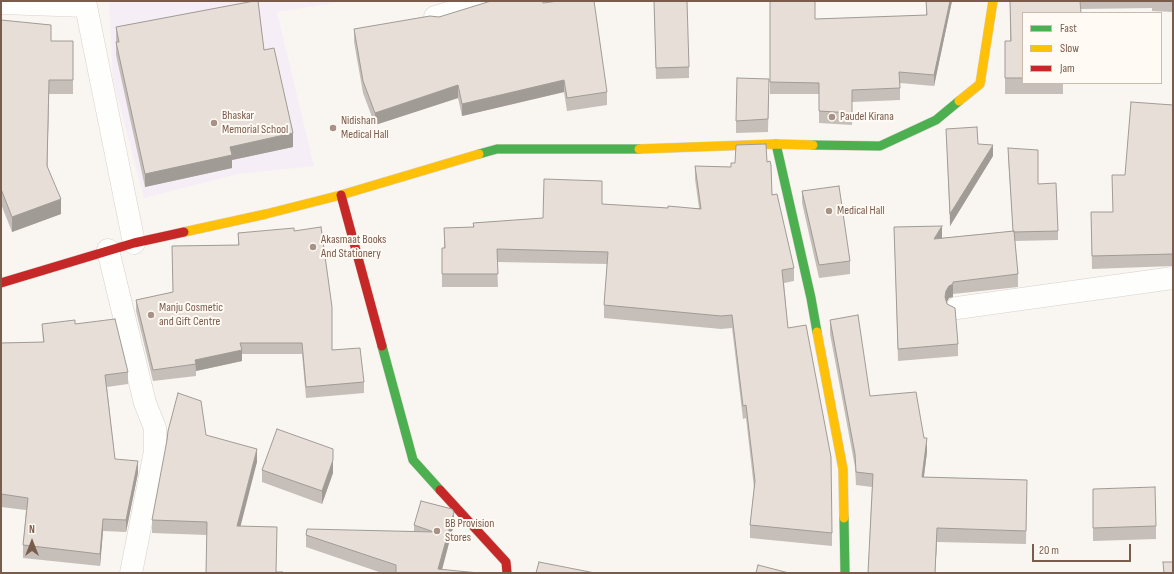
<!DOCTYPE html>
<html>
<head>
<meta charset="utf-8">
<style>
  body { margin:0 }
  #map { position:relative; width:1174px; height:574px; overflow:hidden; background:#f9f5f0; font-family:"Sofia Sans Condensed",sans-serif }
  canvas { display:block }
  .frame { position:absolute; inset:0; border:2px solid #7a5c4d; pointer-events:none }
  .legend { position:absolute; left:1022px; top:12px; width:140px; height:72px; box-sizing:border-box; background:#fffaf3; border:1px solid #cabbb1; margin:0; padding:5px 7px; list-style:none; font-size:12px; color:#7a5c4d }
  .legend li { display:flex; align-items:center; gap:8px; height:20px }
  .legend b { width:20px; border:1px solid #cabbb1 }
  .north { position:absolute; left:12px; top:522px; width:40px; height:40px; -webkit-text-stroke:3px #fffaf3; paint-order:stroke; rotate:0deg; font-size:11px; font-weight:700; line-height:16px; text-align:center; color:#7a5c4d }
  .north::after { content:''; display:block; margin:auto; width:14px; height:18px; background:#7a5c4d; clip-path:polygon(50% 0,100% 100%,50% 72%,0 100%) }
  .scale { position:absolute; left:1032px; top:544px; width:99px; height:18px; box-sizing:border-box; border:2px solid #7a5c4d; border-top:0; padding-left:5px; font-size:12px; line-height:14px; white-space:nowrap; color:#7a5c4d; -webkit-text-stroke:3px #fffaf3; paint-order:stroke }
</style>
</head>
<body>
<div id="map">
<canvas width="1174" height="574"></canvas>
<div class="frame"></div>
<ul class="legend">
<li><b style="height:5px;background:#4caf50"></b>Fast</li>
<li><b style="height:5px;background:#ffc107"></b>Slow</li>
<li><b style="height:5px;background:#c62828"></b>Jam</li>
</ul>
<div class="north">N</div>
<div class="scale">20 m</div>
</div>
<script>
const ctx = document.querySelector('canvas').getContext('2d');
ctx.lineJoin = 'round';
function fill(path, color) { ctx.fillStyle = color; ctx.fill(path, 'evenodd'); }
const toPath = rows => new Path2D(rows.map(r => 'M' + r).join(''));
function trace(path, color, width, dash) { ctx.strokeStyle = color; ctx.lineWidth = width; ctx.lineCap = dash ? 'butt' : 'round'; ctx.setLineDash(dash || []); ctx.stroke(path); }
function write(font, color, halo, rows, align = 'center') {
  ctx.font = font + ' "Sofia Sans Condensed",sans-serif'; ctx.lineWidth = 4; ctx.setLineDash([]); ctx.textBaseline = 'middle'; ctx.strokeStyle = halo; ctx.fillStyle = color; for (const [text, x, y, turn = 0] of rows) {
    ctx.save(); ctx.translate(x, y); ctx.rotate((+turn || 0) * Math.PI / 180); ctx.textAlign = isNaN(turn) ? turn : align; if (halo) ctx.strokeText(text, 0, 0); ctx.fillText(text, 0, 0); ctx.restore();
  }
}
fill(toPath([
  [109,1,347,1,277,12,314,166,238,174,144,198,113,80]
]), '#f6eef6');
const street = toPath([
  [1,3,86,6,134,243],
  [435,17,489,1],
  [108,250,145,403,155,428,155,451,131,573],
  [957,308,1173,278]
]);
const fast = toPath([
  [776,144,811,298,817,332],
  [813,145,880,146,936,120,959,101],
  [479,154,497,149,639,149],
  [382,346,413,460,440,490],
  [844,518,845,573]
]);
const slow = toPath([
  [959,101,980,84,993,1],
  [639,149,776,144,813,145],
  [184,232,266,214,341,195,479,154],
  [817,332,843,469,844,518]
]);
const jam = toPath([
  [341,195,382,346],
  [1,283,134,243,184,232],
  [440,490,506,562,507,573]
]);
trace(street, '#d7d1cb', 23);
trace(fast, '#d9d2cb', 10);
trace(slow, '#d9d2cb', 10);
trace(jam, '#d9d2cb', 10);
trace(street, '#fefefd', 22);
trace(fast, '#4caf50', 9);
trace(slow, '#ffc107', 9);
trace(jam, '#c62828', 9);
fill(toPath([
  [234,1,258,1,264,50,293,147,232,160,232,168,145,187,116,55,116,27,250,2],
  [654,1,689,67,689,78,656,79],
  [770,1,815,19,926,15,926,1,952,1,934,86,900,83,900,100,852,102,852,125,819,123,819,94,770,94],
  [1010,1,1173,1,1173,12,1152,11,1152,8,1080,9,1023,13,1023,83,1063,83,1063,94,1005,94,1005,41,1010,41],
  [543,3,607,92,607,105,567,111,564,92,462,116,458,98,375,125,363,93,354,42,354,29,439,17],
  [1,20,51,41,73,41,73,94,49,94,47,167,61,214,12,232,1,204],
  [769,79,768,132,736,133,736,121],
  [1173,105,1173,266,1092,269,1091,212,1113,212,1112,175,1125,175],
  [946,129,978,144,993,156,950,226],
  [1008,148,1038,184,1058,231,1058,240,1015,241,1018,274,1018,287,953,294,953,297,949,298,947,302,958,344,958,356,898,361,894,227,942,238,1013,231,1008,157],
  [767,162,772,195,794,268,794,281,784,283,788,328,832,533,832,546,750,538,750,525,754,488,746,418,743,419,732,328,721,329,604,318,604,305,607,264,497,262,498,287,442,287,442,248,444,248,444,228,473,227,473,223,543,218,602,204,668,208,699,208,695,179,695,166,731,167],
  [802,191,850,261,850,274,819,278,802,203],
  [294,231,332,350,364,382,364,393,306,398,302,354,242,354,242,361,196,371,196,376,153,381,136,311,136,300,173,292,172,246,238,245,238,233],
  [830,320,870,396,924,438,927,452,924,477,1027,480,1026,544,937,542,935,573,868,573,872,487,856,485,855,467,830,334],
  [42,324,75,324,128,372,128,384,107,387,115,459,138,473,126,532,103,531,100,566,23,558,23,545,26,510,1,507,1,343,43,342],
  [206,435,257,462,206,573,207,535,152,533,152,520],
  [262,470,333,473,322,504,262,482],
  [1093,489,1156,526,1156,539,1093,541],
  [454,524,442,570,479,573,382,573,306,547,306,535,414,531,414,525]
]), '#c6bfb9');
fill(toPath([
  [950,1,952,1,934,86,934,75],
  [49,80,49,94,47,181,47,166],
  [564,80,564,92,462,116,462,104],
  [458,85,458,98,375,125,375,113],
  [293,133,293,147,232,160,232,168,145,187,145,174,230,147],
  [993,145,993,156,950,226,950,214],
  [61,199,61,214,12,232,12,217],
  [942,226,942,238,934,239],
  [953,284,953,297,949,298,946,303,945,297,946,291,949,286],
  [242,350,242,361,196,371,195,360],
  [927,438,927,452,922,490,922,477],
  [257,449,257,462,237,540,237,526],
  [333,460,333,473,322,504,322,491],
  [138,461,138,473,126,532,126,520],
  [454,512,454,524,441,573,438,569],
  [103,519,103,531,100,566,100,554],
  [937,528,937,542,935,573]
]), '#a19b96');
const building = toPath([
  [254,1,258,1,264,50,274,48,293,133,230,147,232,155,145,174,116,42,119,42,116,27,254,1],
  [491,1,543,1,543,3,558,1,594,1,607,92,567,98,564,80,462,104,458,85,375,113,363,81,354,29,430,16,439,17,491,1],
  [654,1,687,1,689,67,656,68,654,1],
  [770,1,815,1,815,19,927,15,926,1,950,1,934,75,899,72,900,88,852,90,852,113,819,111,819,83,770,82,770,1],
  [1010,1,1080,1,1081,13,1023,13,1023,78,1005,78,1005,41,1011,41,1010,1],
  [1,20,51,25,51,41,73,41,73,80,49,80,47,166,61,199,12,217,1,189,1,20],
  [737,78,769,79,768,119,736,121,737,78],
  [1131,102,1173,105,1173,254,1092,256,1091,212,1113,212,1112,175,1125,175,1131,102],
  [977,127,978,144,993,145,950,214,946,129,977,127],
  [766,144,767,162,770,161,771,165,772,195,777,194,794,268,782,270,788,328,806,325,831,457,832,533,750,525,755,481,746,405,743,406,732,315,721,316,604,305,608,252,497,249,498,274,442,274,442,248,445,248,444,228,474,227,473,223,543,218,544,179,602,181,602,204,668,208,668,206,701,209,695,166,731,167,731,163,735,163,736,145,766,144],
  [1008,148,1038,150,1038,184,1056,183,1058,231,1014,232,1014,231,1013,231,1008,148],
  [839,186,850,261,819,265,802,191,839,186],
  [942,226,934,239,1014,231,1018,274,953,282,953,284,949,286,946,291,945,297,947,304,955,308,958,344,898,349,894,227,942,226],
  [321,227,332,307,332,350,360,348,364,382,306,387,302,343,240,343,242,350,195,360,196,364,153,370,136,300,173,292,172,246,239,245,238,233,294,228,294,231,321,227],
  [858,315,870,396,916,392,924,438,927,438,922,477,1027,480,1026,531,937,528,935,573,868,573,873,474,856,472,855,454,830,320,858,315],
  [115,319,128,372,105,375,115,459,138,461,126,520,103,519,100,554,23,545,28,498,1,494,1,343,44,342,42,324,75,320,75,324,115,319],
  [178,393,201,401,206,435,257,449,237,526,277,527,276,572,283,572,283,573,206,573,207,522,152,520,167,440,168,431,178,393],
  [277,429,333,449,333,460,322,491,262,470,277,429],
  [1155,487,1156,526,1093,528,1093,489,1155,487],
  [421,501,452,509,454,512,438,569,479,573,396,573,396,565,306,535,307,529,434,532,414,525,421,501],
  [539,562,595,573,536,573,539,562],
  [1163,562,1173,562,1173,573,1164,573,1163,562],
  [758,565,789,573,756,573,758,565]
]);
fill(building, '#e6ded7');
trace(building, '#a19b96', 1);
for (const [x, y, r, color] of [
  [832,117,4,"#a69286"],
  [214,123,4,"#a69286"],
  [333,128,4,"#a69286"],
  [829,211,4,"#a69286"],
  [313,247,4,"#a69286"],
  [151,315,4,"#a69286"],
  [437,531,4,"#a69286"]
]) { const dot = new Path2D(); dot.arc(x, y, r, 0, 2 * Math.PI); ctx.fillStyle = color; ctx.fill(dot); trace(dot, '#fffaf3', 1.5); }
write('12px', '#7a5c4d', '#fffaf3', [
  ["Bhaskar",222,116],
  ["Memorial School",222,130],
  ["Paudel Kirana",840,117],
  ["Nidishan",341,121],
  ["Medical Hall",341,135],
  ["Medical Hall",837,211],
  ["Akasmaat Books",321,240],
  ["And Stationery",321,254],
  ["Manju Cosmetic",159,308],
  ["and Gift Centre",159,322],
  ["BB Provision",445,524],
  ["Stores",445,538]
], 'left');
</script>
</body>
</html>
